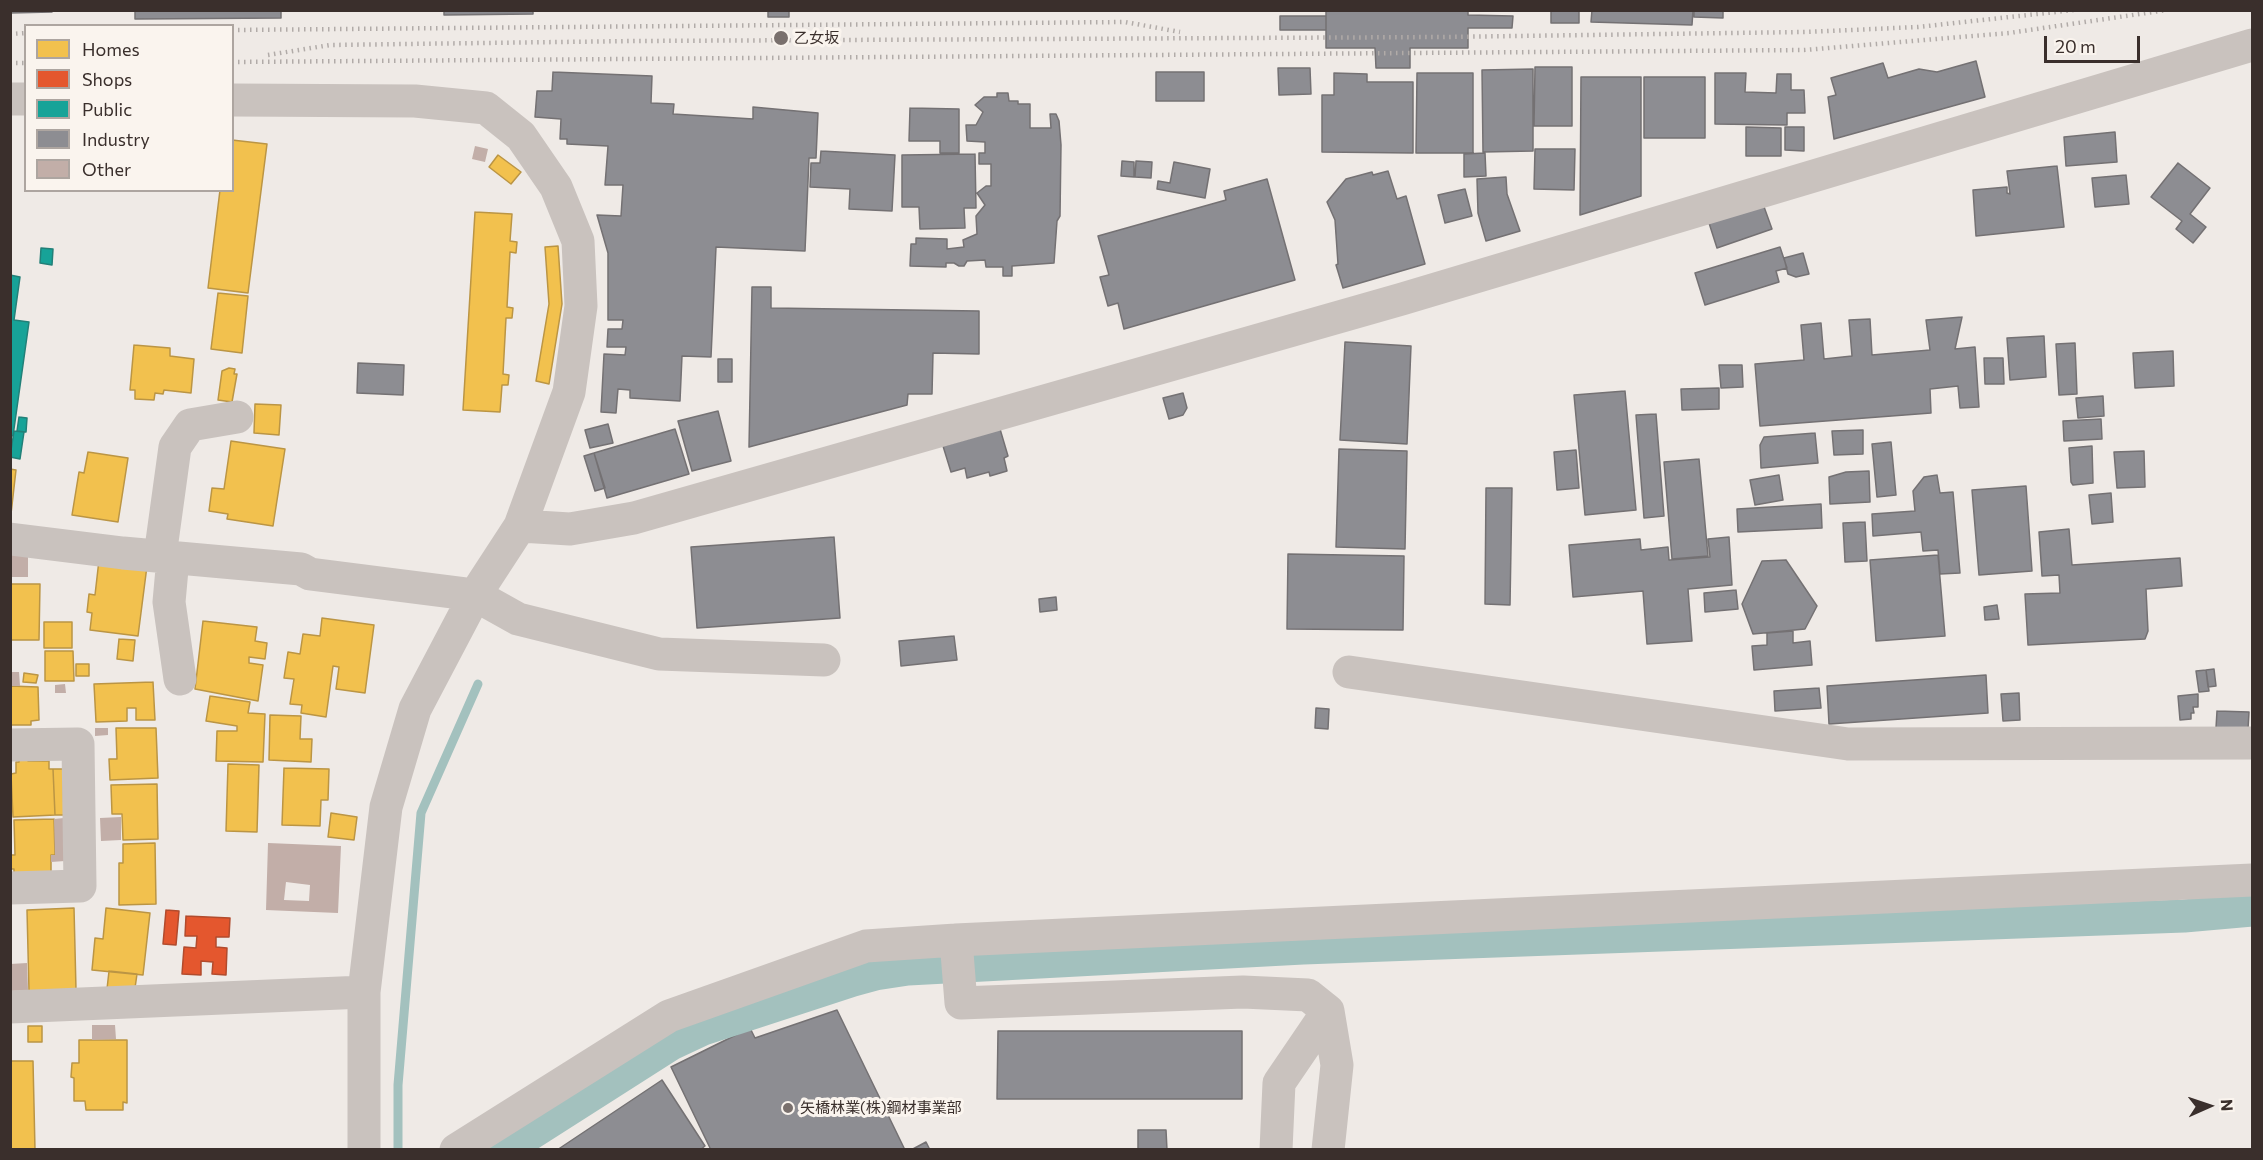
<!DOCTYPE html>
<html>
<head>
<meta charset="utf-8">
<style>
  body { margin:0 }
  #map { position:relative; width:2263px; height:1160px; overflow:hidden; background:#efeae6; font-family:Commissioner,sans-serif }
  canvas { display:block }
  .frame { position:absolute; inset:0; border:12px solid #3a2f2c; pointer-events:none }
  .legend { position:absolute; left:24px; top:24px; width:210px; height:168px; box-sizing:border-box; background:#faf4ee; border:2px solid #ada5a0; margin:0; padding:8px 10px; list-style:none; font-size:18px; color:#3a2f2c }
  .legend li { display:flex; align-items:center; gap:12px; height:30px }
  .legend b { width:30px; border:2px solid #ada5a0 }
  .north { position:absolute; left:2179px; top:1076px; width:60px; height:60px; -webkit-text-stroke:4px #faf4ee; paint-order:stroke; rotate:87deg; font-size:16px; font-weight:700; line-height:24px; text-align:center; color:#3a2f2c }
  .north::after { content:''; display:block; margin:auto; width:21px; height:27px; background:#3a2f2c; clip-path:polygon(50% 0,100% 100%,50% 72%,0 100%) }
  .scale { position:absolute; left:2044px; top:36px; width:96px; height:27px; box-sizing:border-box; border:3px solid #3a2f2c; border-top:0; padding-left:8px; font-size:18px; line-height:21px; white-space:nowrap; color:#3a2f2c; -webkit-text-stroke:4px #faf4ee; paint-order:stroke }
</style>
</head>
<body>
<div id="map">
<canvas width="2263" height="1160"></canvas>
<div class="frame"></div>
<ul class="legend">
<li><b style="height:16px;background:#f2c14e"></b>Homes</li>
<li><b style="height:16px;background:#e4572e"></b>Shops</li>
<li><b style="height:16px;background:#17a398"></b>Public</li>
<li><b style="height:16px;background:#8d8d92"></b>Industry</li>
<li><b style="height:16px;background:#c2aea8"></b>Other</li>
</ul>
<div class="north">N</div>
<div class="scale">20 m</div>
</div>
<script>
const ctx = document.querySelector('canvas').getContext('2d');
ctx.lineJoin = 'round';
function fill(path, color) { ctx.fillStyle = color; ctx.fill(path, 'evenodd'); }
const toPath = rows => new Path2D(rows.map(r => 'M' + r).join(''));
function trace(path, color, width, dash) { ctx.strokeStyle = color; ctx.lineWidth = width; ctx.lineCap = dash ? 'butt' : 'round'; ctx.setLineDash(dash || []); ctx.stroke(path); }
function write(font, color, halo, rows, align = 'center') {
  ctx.font = font + ' Commissioner,"Noto Sans JP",sans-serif'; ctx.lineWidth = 6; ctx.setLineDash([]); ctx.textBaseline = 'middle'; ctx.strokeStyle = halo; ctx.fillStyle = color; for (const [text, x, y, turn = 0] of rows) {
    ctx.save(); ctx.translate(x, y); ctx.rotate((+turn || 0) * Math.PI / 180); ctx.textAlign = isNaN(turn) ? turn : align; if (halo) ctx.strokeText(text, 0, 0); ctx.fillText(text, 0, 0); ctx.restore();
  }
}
const homes = toPath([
  [232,140,267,144,248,293,208,288,220,190,232,190,232,140],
  [498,155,521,172,511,184,489,167,498,155],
  [475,212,512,214,510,241,517,242,516,253,510,252,507,307,513,308,512,318,506,318,503,374,509,375,508,385,502,385,500,412,463,410,475,212],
  [558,246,562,304,549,384,536,381,549,304,545,247,558,246],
  [218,293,248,296,242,353,211,349,218,293],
  [134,345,170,348,170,356,194,359,191,393,164,390,163,394,155,393,154,400,135,399,135,390,130,390,134,345],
  [229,368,235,369,234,374,237,374,232,402,218,400,222,371,229,368],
  [255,404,281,405,279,435,254,433,255,404],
  [231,441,285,449,273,526,227,519,228,514,209,511,212,488,224,489,231,441],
  [88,452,128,458,118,522,72,515,79,472,84,473,88,452],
  [10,469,16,470,11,514,10,514,10,469],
  [99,560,147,566,138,636,90,630,92,613,87,612,89,594,95,595,99,560],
  [10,584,40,584,39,640,10,640,10,584],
  [322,618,374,625,365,693,336,689,339,667,333,666,326,717,301,713,302,705,290,704,294,679,284,678,288,652,300,654,303,634,320,636,322,618],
  [203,621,257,627,255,641,267,643,265,659,249,657,249,663,263,665,258,701,195,689,203,621],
  [44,622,72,622,72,648,44,648,44,622],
  [119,639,135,640,133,661,117,659,119,639],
  [45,651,73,651,74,681,45,681,45,651],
  [76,664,89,664,89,676,76,676,76,664],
  [24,673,38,675,36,683,23,682,24,673],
  [153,682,155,720,136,720,136,708,127,708,127,721,96,722,94,684,153,682],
  [10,686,38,687,39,720,31,721,31,725,10,725,10,686],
  [210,696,250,702,248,713,265,714,263,762,216,761,217,731,237,731,237,726,206,721,210,696],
  [270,715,301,716,300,739,312,739,311,762,269,760,270,715],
  [116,728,156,728,158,778,110,780,109,759,117,759,116,728],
  [19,759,28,759,28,761,49,761,49,769,53,769,55,815,13,817,11,774,16,773,16,762,19,762,19,759],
  [228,764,259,765,257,832,226,831,228,764],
  [284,768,329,769,328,800,321,800,320,826,282,825,284,768],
  [53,769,63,769,64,815,55,815,53,769],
  [157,784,158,839,123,840,122,814,112,814,111,785,157,784],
  [331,813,357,817,354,840,328,837,331,813],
  [54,819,55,855,51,855,51,872,14,874,14,869,10,869,10,855,15,855,14,820,54,819],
  [155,843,156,904,119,905,119,863,123,863,123,844,155,843],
  [74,908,76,990,29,991,27,910,74,908],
  [106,908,150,913,143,975,92,970,95,938,103,939,106,908],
  [109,971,137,974,135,988,107,989,109,971],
  [28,1026,42,1026,42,1042,28,1042,28,1026],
  [79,1040,127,1040,127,1103,123,1102,123,1110,86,1110,85,1101,74,1101,74,1078,71,1077,72,1063,79,1063,79,1040],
  [10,1061,33,1061,35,1150,10,1150,10,1061]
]);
fill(homes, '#f2c14e');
trace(homes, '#bb9544', 1.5);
const shops = toPath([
  [166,910,179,911,176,945,163,944,166,910],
  [186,916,230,918,229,937,216,937,216,947,227,948,226,975,212,974,213,962,201,961,201,975,182,974,184,947,196,948,197,936,185,936,186,916]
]);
fill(shops, '#e4572e');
trace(shops, '#b14b2d', 1.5);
const public = toPath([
  [41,248,53,249,52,265,40,263,41,248],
  [10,275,20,277,14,320,29,322,13,436,10,435,10,275],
  [19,417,27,418,26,432,17,431,19,417],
  [14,431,24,432,20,459,10,457,14,431]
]);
fill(public, '#17a398');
trace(public, '#228078', 1.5);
const industry = toPath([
  [10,10,52,10,52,12,10,13,10,10],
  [135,10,281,10,281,18,135,19,135,10],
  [444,10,533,10,533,14,444,15,444,10],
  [768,10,789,10,789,17,768,17,768,10],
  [1326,10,1468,10,1468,15,1513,16,1512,28,1468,28,1468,48,1410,48,1410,68,1376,68,1375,48,1326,48,1326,10],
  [1551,10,1579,10,1579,23,1551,23,1551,10],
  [1592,10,1693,10,1692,25,1591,22,1592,10],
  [1694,10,1723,10,1723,18,1694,17,1694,10],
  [1280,16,1326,16,1326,30,1280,30,1280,16],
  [1976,61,1985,97,1834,139,1828,97,1836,95,1831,78,1883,63,1888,78,1919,69,1937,72,1976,61],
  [1535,67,1572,67,1572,126,1534,126,1535,67],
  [1278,68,1310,68,1311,94,1279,95,1278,68],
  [1533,69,1533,151,1483,152,1482,70,1533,69],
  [553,72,652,76,651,103,674,104,673,114,753,119,753,107,818,113,816,158,809,158,805,251,716,247,711,357,682,356,680,401,630,398,630,390,618,389,616,413,601,412,604,354,625,355,626,347,607,347,608,329,622,329,623,320,608,320,608,253,597,215,621,216,623,185,605,185,608,146,567,144,567,139,560,139,561,119,535,117,537,91,552,91,553,72],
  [1156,72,1204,72,1204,101,1156,101,1156,72],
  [1334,73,1367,74,1367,82,1413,82,1413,153,1322,152,1322,95,1334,95,1334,73],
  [1417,73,1473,73,1473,153,1416,153,1417,73],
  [1715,73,1746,73,1745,92,1776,93,1777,74,1791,74,1791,90,1804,90,1805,113,1787,113,1787,125,1715,124,1715,73],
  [1581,77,1641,77,1641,196,1580,215,1581,77],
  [1644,77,1705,77,1705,138,1644,138,1644,77],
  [997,93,1008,93,1009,101,1018,101,1018,104,1030,104,1030,128,1051,128,1050,114,1056,114,1059,121,1061,145,1060,216,1057,221,1054,263,1012,266,1012,276,1003,276,1003,267,986,267,985,260,967,261,964,266,959,266,954,263,946,263,946,267,910,266,911,244,916,244,916,238,947,239,947,249,964,247,963,240,977,234,976,216,985,205,977,193,986,186,991,186,991,164,979,164,979,153,985,153,985,142,967,141,966,125,976,125,983,112,975,105,984,97,997,97,997,93],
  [910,108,959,109,959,153,940,153,940,141,909,141,910,108],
  [1746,127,1781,128,1781,156,1746,156,1746,127],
  [1785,127,1804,127,1804,151,1785,150,1785,127],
  [2115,132,2117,162,2066,166,2064,137,2115,132],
  [1535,149,1575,149,1574,190,1534,189,1535,149],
  [821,151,895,155,892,211,849,209,850,189,810,187,811,163,820,163,821,151],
  [1485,153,1486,176,1464,177,1464,154,1485,153],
  [975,154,976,208,964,208,965,228,920,229,919,207,902,207,902,155,975,154],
  [1122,161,1134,162,1134,177,1121,176,1122,161],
  [1136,161,1152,162,1151,178,1135,177,1136,161],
  [1174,162,1210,169,1205,198,1157,189,1158,181,1170,183,1174,162],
  [2178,163,2210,188,2190,214,2206,227,2193,243,2176,229,2182,221,2151,197,2178,163],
  [2057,166,2064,227,1976,236,1973,190,2007,187,2007,193,2010,194,2007,171,2057,166],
  [1388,171,1397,199,1406,196,1425,264,1343,288,1336,265,1338,264,1335,220,1327,202,1346,179,1372,172,1373,175,1388,171],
  [2126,175,2129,204,2095,207,2092,178,2126,175],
  [1506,177,1507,194,1520,231,1486,241,1478,213,1477,179,1506,177],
  [1267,179,1295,280,1124,329,1118,303,1108,306,1100,277,1109,275,1098,236,1226,200,1224,191,1267,179],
  [1465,189,1472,216,1445,223,1438,195,1465,189],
  [1763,204,1772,229,1717,248,1709,223,1763,204],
  [1780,247,1787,268,1776,271,1779,282,1705,305,1695,273,1780,247],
  [1803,253,1809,274,1796,277,1788,274,1784,258,1803,253],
  [752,287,771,287,771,308,979,311,979,354,933,353,932,394,908,394,907,405,749,447,752,287],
  [1962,317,1955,349,1975,347,1979,407,1960,408,1958,386,1930,389,1931,413,1760,426,1755,364,1804,360,1801,325,1821,323,1824,359,1852,356,1849,320,1870,319,1872,355,1930,350,1926,320,1962,317],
  [2044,336,2046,377,2010,380,2007,338,2044,336],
  [1345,342,1411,346,1407,444,1340,440,1345,342],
  [2075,343,2077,394,2059,395,2056,344,2075,343],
  [2173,351,2174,386,2135,388,2133,353,2173,351],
  [1984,358,2003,358,2004,384,1985,384,1984,358],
  [718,359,732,359,732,382,718,382,718,359],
  [358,363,404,365,403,395,357,393,358,363],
  [1719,365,1742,365,1743,387,1721,388,1719,365],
  [1719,388,1719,409,1682,410,1681,389,1719,388],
  [1625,391,1636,510,1585,515,1574,395,1625,391],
  [1183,393,1187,408,1183,415,1169,419,1163,398,1183,393],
  [2103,396,2104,416,2078,418,2076,398,2103,396],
  [718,411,731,461,692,471,678,421,718,411],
  [1656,414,1664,516,1644,518,1636,415,1656,414],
  [2101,419,2102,439,2064,441,2063,421,2101,419],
  [608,424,613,443,590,448,585,430,608,424],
  [675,429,689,474,607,498,594,453,675,429],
  [1000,429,1008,456,1004,458,1007,471,990,476,989,472,967,478,965,468,951,472,943,446,1000,429],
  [1863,430,1863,454,1834,455,1832,431,1863,430],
  [1815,433,1818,463,1761,468,1760,445,1764,437,1815,433],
  [1891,442,1896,495,1877,497,1872,444,1891,442],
  [2092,446,2093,483,2073,485,2071,482,2069,448,2092,446],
  [1339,449,1407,451,1405,549,1336,547,1339,449],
  [1576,450,1579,488,1557,490,1554,452,1576,450],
  [2144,451,2145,487,2117,488,2114,452,2144,451],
  [594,453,605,488,595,491,584,456,594,453],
  [1699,459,1708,556,1672,559,1664,462,1699,459],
  [1869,471,1870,502,1830,504,1829,477,1846,472,1869,471],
  [1779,475,1783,500,1755,505,1750,480,1779,475],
  [1937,475,1940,493,1953,492,1960,573,1940,574,1938,550,1923,551,1921,532,1873,536,1872,514,1915,511,1913,491,1924,477,1937,475],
  [2026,486,2032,571,1979,575,1972,490,2026,486],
  [1486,488,1512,488,1510,605,1485,604,1486,488],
  [2111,493,2113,522,2092,524,2089,495,2111,493],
  [1821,504,1822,528,1738,532,1737,509,1821,504],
  [1865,522,1867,561,1845,562,1843,523,1865,522],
  [2069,529,2072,565,2180,558,2182,586,2146,589,2148,631,2145,639,2028,645,2025,594,2060,593,2059,575,2042,576,2039,532,2069,529],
  [834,537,840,618,697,628,691,547,834,537],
  [1729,537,1732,585,1688,589,1692,641,1647,644,1643,591,1573,597,1569,545,1640,539,1641,550,1668,547,1669,560,1710,557,1708,539,1729,537],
  [1288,554,1404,556,1403,630,1287,629,1288,554],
  [1938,555,1945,636,1876,641,1870,560,1938,555],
  [1786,560,1817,606,1805,629,1753,634,1742,604,1762,561,1786,560],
  [1736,590,1738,609,1705,612,1704,593,1736,590],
  [1056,597,1057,610,1040,612,1039,599,1056,597],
  [1997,605,1999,619,1985,620,1984,607,1997,605],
  [1793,631,1793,643,1810,641,1812,665,1754,670,1752,646,1767,645,1767,633,1793,631],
  [954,636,957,660,901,666,899,641,954,636],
  [2214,669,2216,686,2208,687,2206,670,2214,669],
  [2206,670,2209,691,2199,692,2196,671,2206,670],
  [1986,675,1988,713,1829,724,1827,686,1986,675],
  [1819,688,1821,708,1775,711,1774,691,1819,688],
  [2019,693,2020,720,2003,721,2001,694,2019,693],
  [2198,694,2198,707,2193,707,2194,713,2191,713,2191,719,2180,720,2178,696,2198,694],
  [1316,708,1329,709,1328,729,1315,728,1316,708],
  [2217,711,2249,712,2248,729,2216,728,2217,711],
  [837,1010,905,1150,711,1150,671,1067,750,1028,755,1038,837,1010],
  [998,1031,1242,1031,1242,1099,997,1099,998,1031],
  [662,1080,705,1146,700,1150,557,1150,662,1080],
  [1138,1130,1166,1130,1167,1150,1138,1150,1138,1130],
  [926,1142,930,1150,911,1150,926,1142]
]);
fill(industry, '#8d8d92');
trace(industry, '#747173', 1.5);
trace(toPath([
  [398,1150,398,1085,421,813,478,684]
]), '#a3c1be', 9);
trace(toPath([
  [505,1150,671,1044,703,1029,853,980,875,974,908,969,1303,948,2184,916,2252,910]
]), '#a3c1be', 33);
fill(toPath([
  [475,146,488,149,485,162,472,159],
  [10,550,28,550,28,577,10,577],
  [10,672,19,672,20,686,10,686],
  [65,684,66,693,55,693,55,685],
  [95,728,108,728,108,735,95,736],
  [121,817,121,840,101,841,100,818],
  [64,818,65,861,51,862,51,855,55,855,54,819],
  [268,843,341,846,338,913,266,910],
  [286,882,310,885,309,901,284,900],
  [27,963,28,990,12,991,10,964],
  [92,1025,115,1025,116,1039,92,1040]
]), '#c2aea8');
trace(toPath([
  [10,99,26,99],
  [232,100,415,101,486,108,521,136,556,187,578,241,581,306,569,392,520,526,475,595,415,709,386,807,364,992,364,1150],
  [520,526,570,529,634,518,1402,299,2252,45],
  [10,539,123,553,301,569,310,574,475,595,518,619,659,654,824,660],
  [160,556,175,447,190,425,237,417],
  [173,558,169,602,180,679],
  [1349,672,1848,744,2252,743],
  [10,745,78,744,80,886,10,888],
  [956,940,961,1003,1243,992,1308,995,1328,1011,1279,1083,1276,1150],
  [10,1007,364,992],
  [456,1150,669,1016,866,946,956,940,2252,880],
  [1328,1150,1337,1065,1328,1011]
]), '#c9c2be', 33);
trace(toPath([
  [232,30,1125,22,1180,32],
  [10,34,26,33],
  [268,55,330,45,635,41,1443,37,1806,32,1918,27,2074,10],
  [232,62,1804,50,2009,33,2167,10],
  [10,63,26,63]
]), '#b1aba8', 4.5, [1.5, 4.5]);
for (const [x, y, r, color] of [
  [781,38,8,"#79706d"],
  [788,1108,6,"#79706d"]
]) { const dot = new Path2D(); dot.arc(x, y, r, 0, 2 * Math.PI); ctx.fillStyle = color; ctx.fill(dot); trace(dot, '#faf4ee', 2); }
write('15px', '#3a2f2c', '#faf4ee', [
  ["乙女坂",794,38],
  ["矢橋林業(株)鋼材事業部",800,1108]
], 'left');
</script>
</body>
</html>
